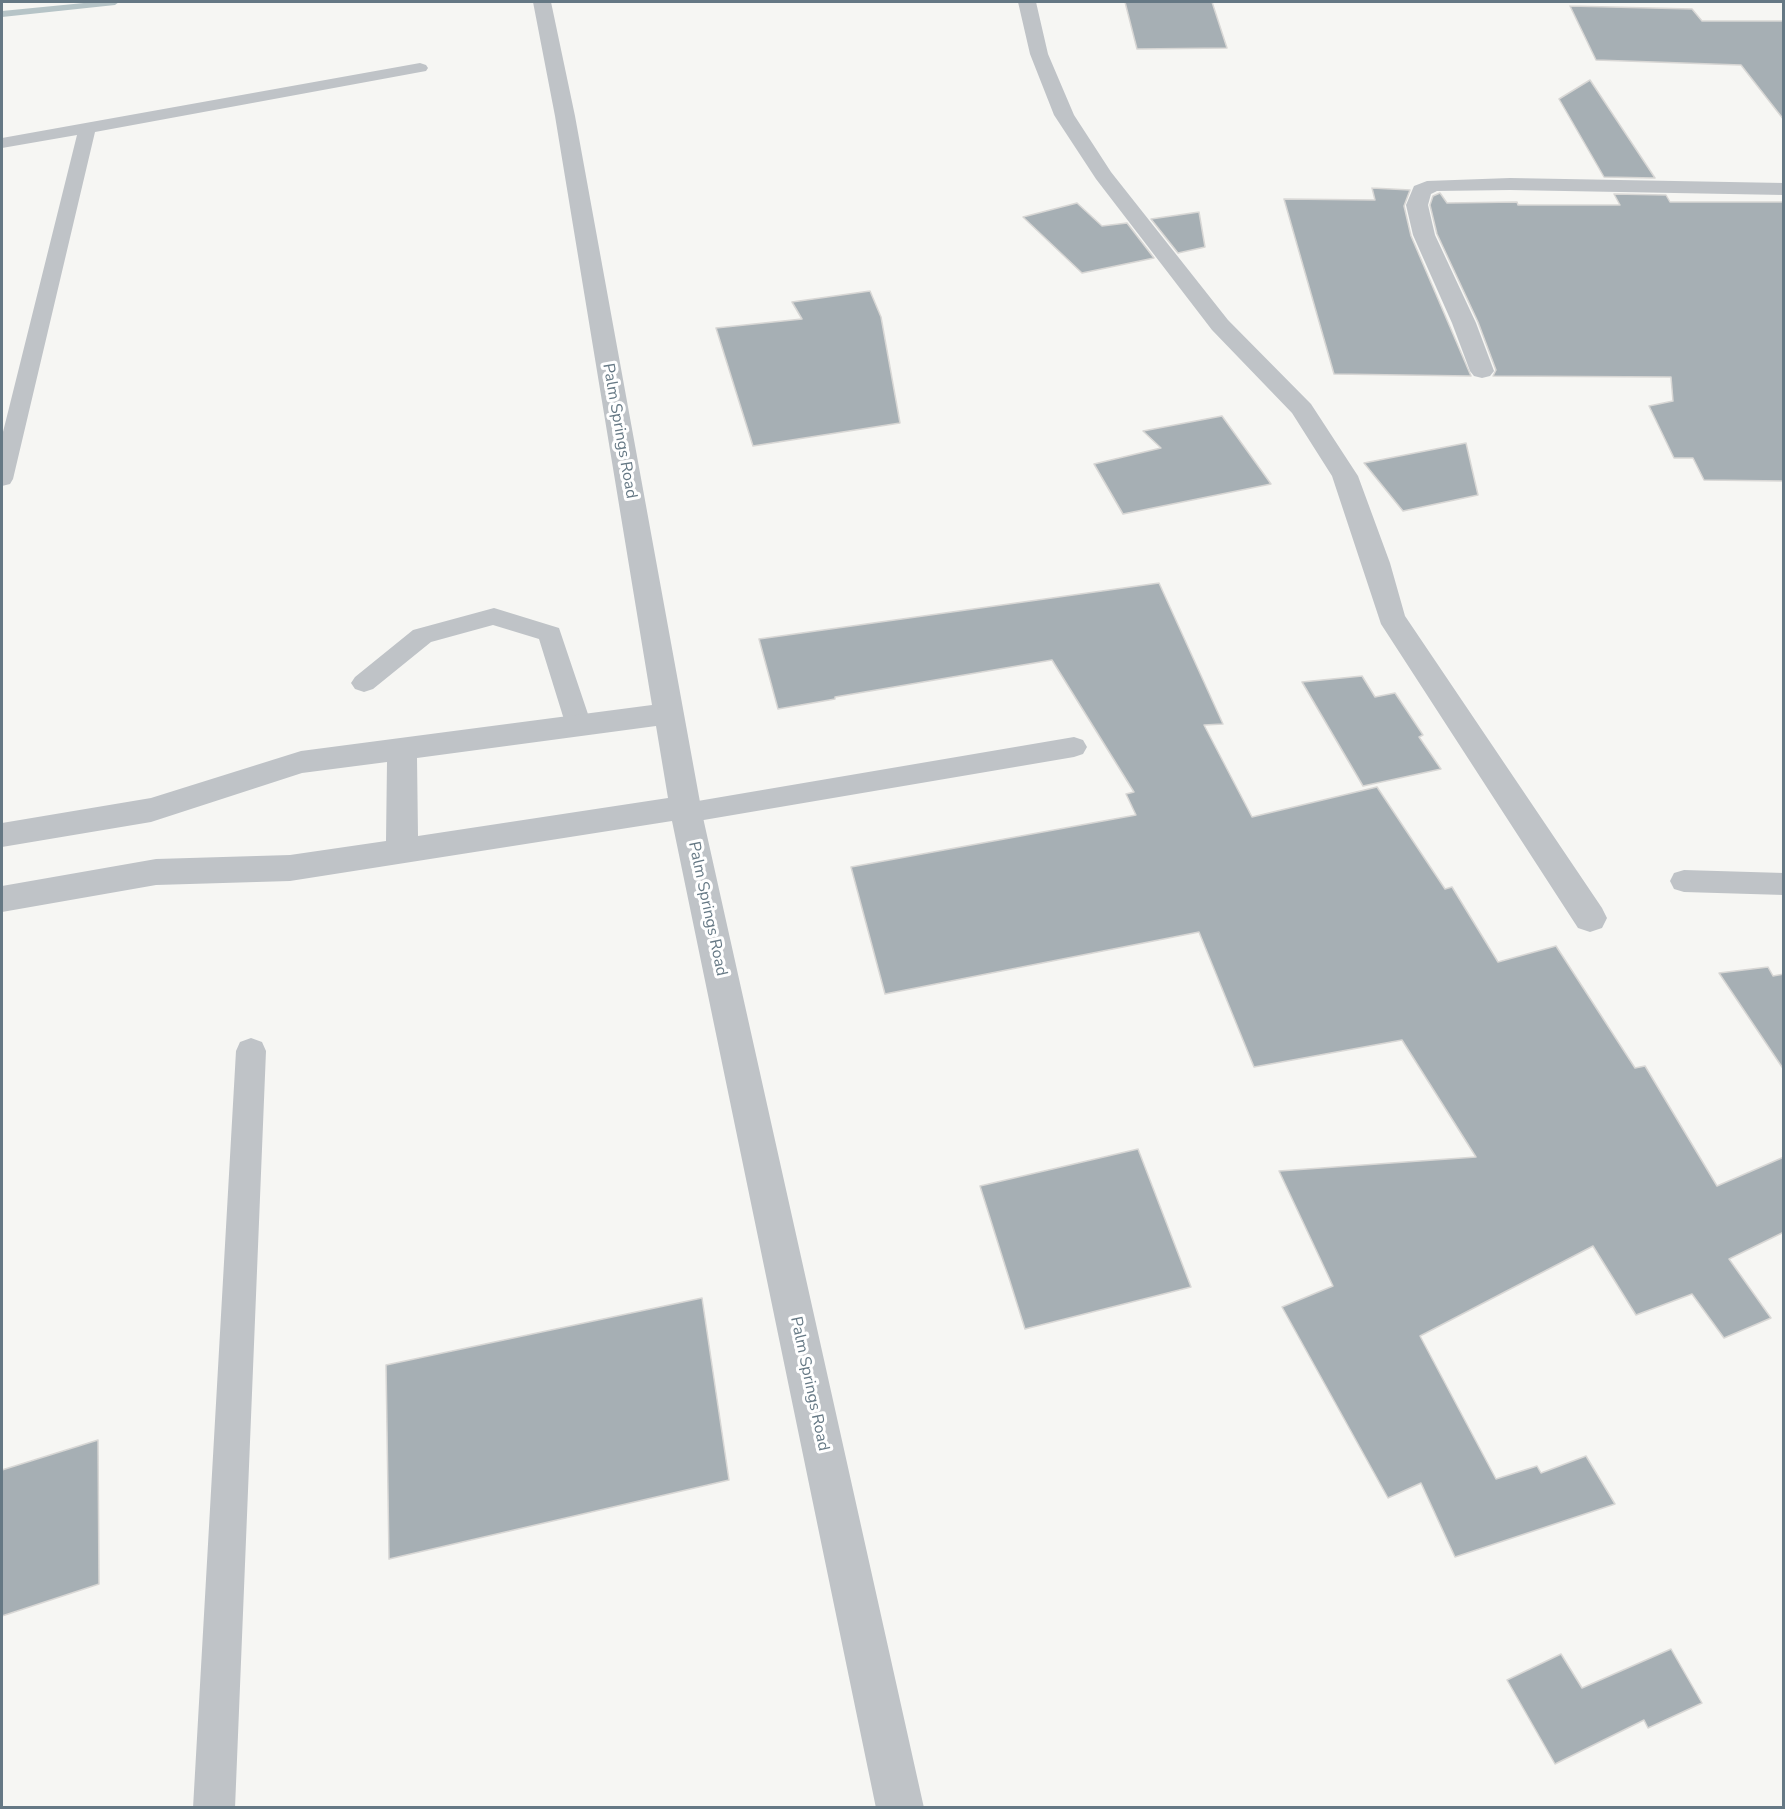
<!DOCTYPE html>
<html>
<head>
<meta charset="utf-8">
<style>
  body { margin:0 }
  #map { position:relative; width:1785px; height:1809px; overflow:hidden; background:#f6f6f3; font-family:"Nunito Sans",sans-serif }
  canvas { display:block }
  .frame { position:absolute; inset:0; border:3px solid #657884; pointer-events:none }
</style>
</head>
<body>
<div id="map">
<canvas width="1785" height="1809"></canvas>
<div class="frame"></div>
</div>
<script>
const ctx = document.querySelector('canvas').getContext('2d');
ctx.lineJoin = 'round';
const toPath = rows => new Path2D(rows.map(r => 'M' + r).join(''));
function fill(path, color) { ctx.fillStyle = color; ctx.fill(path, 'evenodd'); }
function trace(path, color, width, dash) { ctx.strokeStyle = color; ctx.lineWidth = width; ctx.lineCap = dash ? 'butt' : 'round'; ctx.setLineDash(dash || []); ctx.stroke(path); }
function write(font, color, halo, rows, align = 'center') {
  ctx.font = font + ' "Nunito Sans",sans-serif'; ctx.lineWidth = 6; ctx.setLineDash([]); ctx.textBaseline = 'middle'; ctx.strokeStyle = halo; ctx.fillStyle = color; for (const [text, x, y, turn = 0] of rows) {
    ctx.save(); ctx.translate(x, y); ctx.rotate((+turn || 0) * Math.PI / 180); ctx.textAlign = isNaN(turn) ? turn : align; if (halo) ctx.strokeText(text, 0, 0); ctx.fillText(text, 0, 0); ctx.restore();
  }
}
fill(toPath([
  [94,2,119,2,115,5,2,17,2,11,94,2]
]), '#b6c4c7');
const building = toPath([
  [1125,2,1212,2,1227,48,1137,49,1125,2],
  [1570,6,1692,9,1702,21,1784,21,1784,120,1741,65,1596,60,1570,6],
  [1590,80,1655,178,1604,177,1559,99,1590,80],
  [1372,188,1410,190,1404,206,1411,236,1471,376,1334,374,1284,199,1375,200,1372,188],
  [1440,193,1447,203,1517,202,1518,205,1620,205,1614,194,1666,195,1670,202,1784,202,1784,481,1704,480,1693,458,1674,458,1649,406,1673,401,1671,377,1493,376,1496,370,1478,322,1437,234,1430,205,1433,196,1440,193],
  [1077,203,1102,226,1127,223,1154,258,1082,273,1023,217,1077,203],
  [1199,212,1205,247,1178,253,1151,219,1199,212],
  [870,291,881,317,900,423,753,446,716,328,802,319,792,302,870,291],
  [1222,416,1271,484,1123,514,1094,464,1161,448,1143,431,1222,416],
  [1466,443,1478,495,1403,511,1364,463,1466,443],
  [1159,583,1223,724,1204,725,1252,817,1377,787,1445,889,1452,887,1498,962,1556,946,1635,1068,1645,1066,1717,1186,1784,1157,1784,1232,1729,1259,1771,1318,1724,1338,1692,1294,1636,1315,1593,1246,1420,1336,1496,1479,1537,1466,1541,1473,1586,1456,1615,1504,1455,1557,1421,1483,1388,1498,1282,1307,1333,1286,1279,1171,1476,1157,1402,1040,1254,1067,1199,932,885,994,851,867,1136,815,1126,794,1134,792,1052,660,835,697,835,699,778,709,759,639,1159,583],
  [1362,676,1375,697,1395,693,1423,735,1419,737,1441,769,1363,786,1302,682,1362,676],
  [1768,967,1773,976,1784,974,1784,1070,1719,973,1768,967],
  [1138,1149,1191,1287,1025,1329,980,1186,1138,1149],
  [702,1298,729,1480,389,1559,386,1365,702,1298],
  [98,1440,99,1584,2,1616,2,1470,98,1440],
  [1671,1649,1702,1703,1648,1728,1644,1720,1555,1764,1507,1680,1561,1654,1582,1688,1671,1649]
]);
fill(building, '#a6afb4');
trace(building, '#d8d7d5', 1.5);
fill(toPath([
  [420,63,426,65,428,68,426,71,95,132,13,479,10,484,2,486,2,436,77,135,2,148,2,138,420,63],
  [494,608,559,628,592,726,588,733,579,736,570,733,566,726,539,639,493,625,431,642,373,689,364,692,355,689,351,683,355,677,413,630,494,608],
  [1074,737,1083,740,1087,747,1083,754,1074,757,686,823,676,820,672,813,676,806,686,803,1074,737],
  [1684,870,1784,873,1784,895,1684,892,1674,889,1670,881,1674,873,1684,870],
  [251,1038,262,1042,266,1051,235,1808,193,1808,236,1051,240,1042,251,1038]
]), '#bfc3c7');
fill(toPath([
  [533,2,551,2,575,116,702,813,924,1808,876,1808,672,821,290,881,156,885,2,912,2,886,156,859,290,855,386,841,387,762,302,773,151,822,2,847,2,823,151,798,301,751,652,705,555,116,533,2],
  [656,726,668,798,418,836,417,758,656,726],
  [1018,2,1036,2,1048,54,1074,115,1111,172,1228,320,1311,404,1358,476,1390,563,1405,616,1602,908,1607,918,1602,928,1590,932,1578,928,1381,624,1332,476,1292,413,1212,330,1096,179,1054,115,1030,54,1018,2],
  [1510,178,1784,183,1784,195,1510,190,1437,191,1431,194,1428,205,1435,235,1476,323,1494,371,1490,376,1482,378,1474,376,1470,371,1452,323,1413,235,1406,205,1414,186,1427,181,1510,178]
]), '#bfc3c7');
write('16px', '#657884', '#fff', [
  ["Palm Springs Road",619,431,80],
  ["Palm Springs Road",707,909,78],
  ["Palm Springs Road",809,1384,78]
]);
</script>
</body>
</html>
